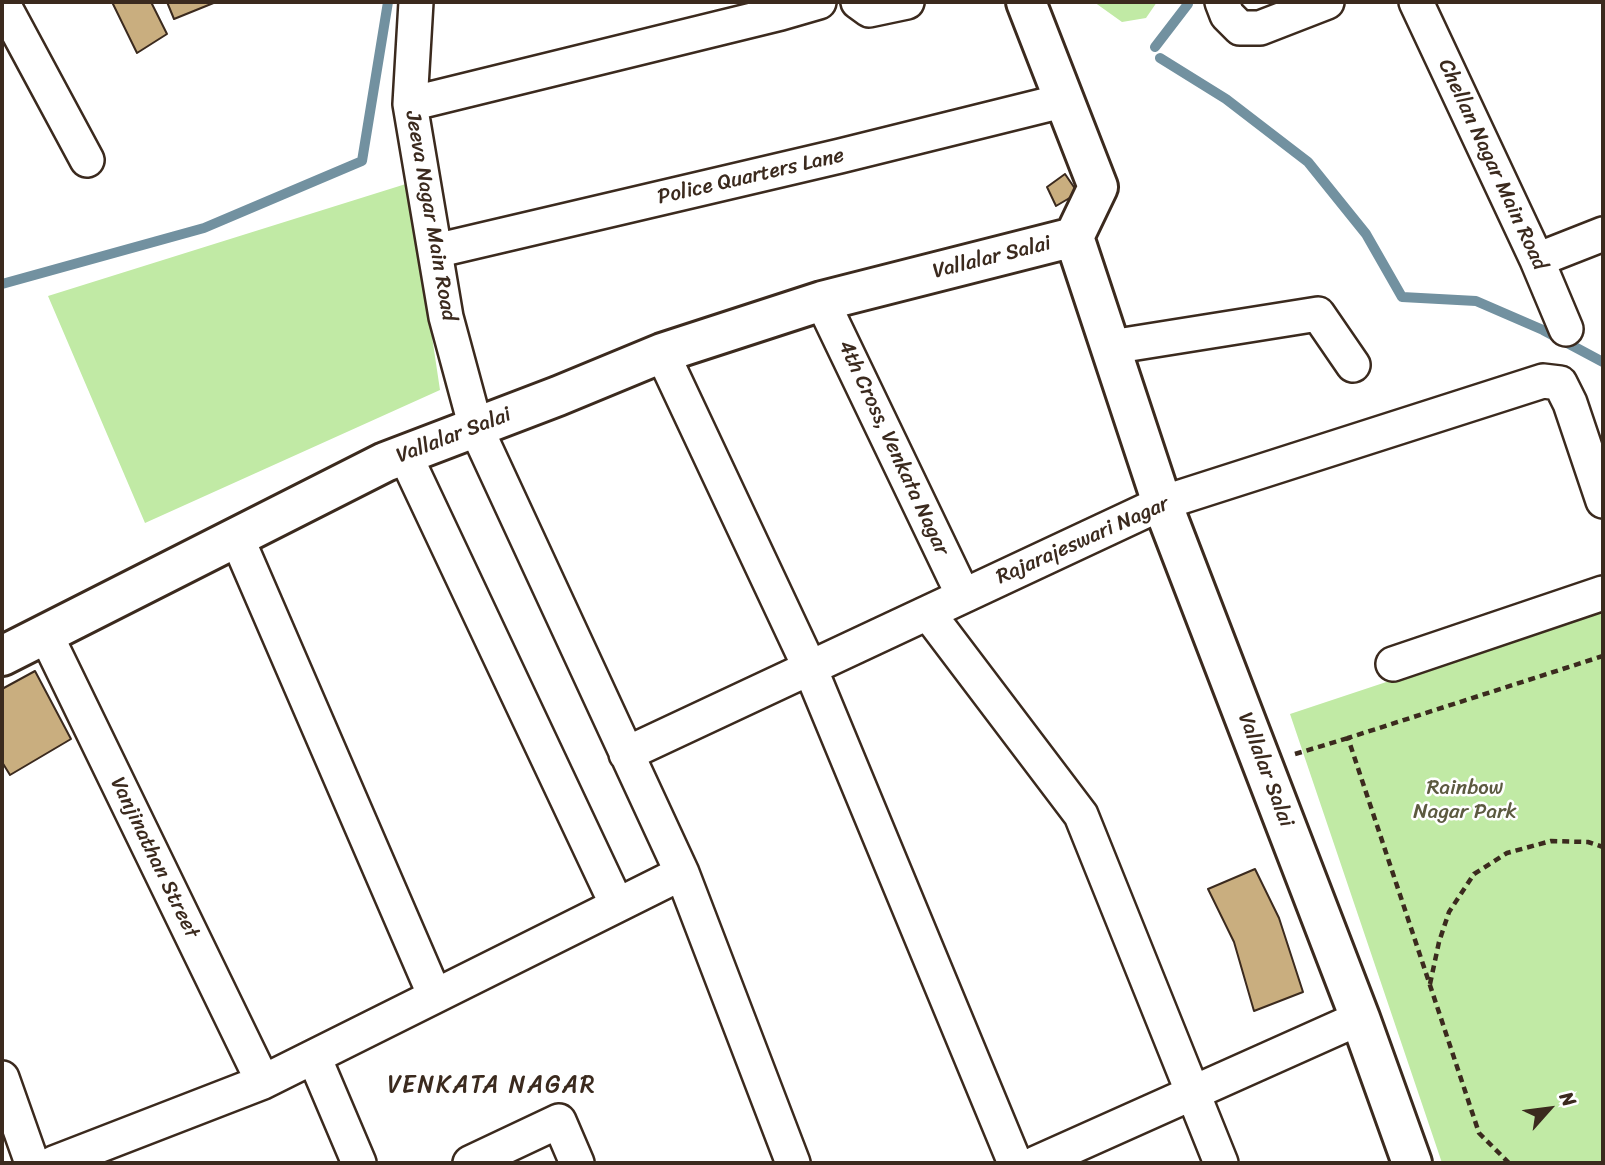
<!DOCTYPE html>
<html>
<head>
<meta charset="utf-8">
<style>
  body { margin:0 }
  #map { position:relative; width:1605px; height:1165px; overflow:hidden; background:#fff; font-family:Sriracha,sans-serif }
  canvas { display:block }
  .frame { position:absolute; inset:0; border:4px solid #3b2a1e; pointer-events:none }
  .north { position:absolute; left:1514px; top:1074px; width:70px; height:70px; -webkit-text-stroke:5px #fff; paint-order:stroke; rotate:62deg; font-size:19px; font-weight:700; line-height:28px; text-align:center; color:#3b2a1e }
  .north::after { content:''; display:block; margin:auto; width:24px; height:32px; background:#3b2a1e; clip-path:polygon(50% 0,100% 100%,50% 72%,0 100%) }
</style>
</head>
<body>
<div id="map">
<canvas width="1605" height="1165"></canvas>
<div class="frame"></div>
<div class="north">N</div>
</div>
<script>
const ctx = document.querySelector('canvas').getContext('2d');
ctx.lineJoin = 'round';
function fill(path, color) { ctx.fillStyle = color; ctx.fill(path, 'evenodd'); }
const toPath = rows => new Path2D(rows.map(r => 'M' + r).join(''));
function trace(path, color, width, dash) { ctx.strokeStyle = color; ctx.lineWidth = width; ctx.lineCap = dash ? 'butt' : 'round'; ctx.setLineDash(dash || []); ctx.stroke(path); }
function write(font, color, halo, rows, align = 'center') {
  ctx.font = font + ' Sriracha,sans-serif'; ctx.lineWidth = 5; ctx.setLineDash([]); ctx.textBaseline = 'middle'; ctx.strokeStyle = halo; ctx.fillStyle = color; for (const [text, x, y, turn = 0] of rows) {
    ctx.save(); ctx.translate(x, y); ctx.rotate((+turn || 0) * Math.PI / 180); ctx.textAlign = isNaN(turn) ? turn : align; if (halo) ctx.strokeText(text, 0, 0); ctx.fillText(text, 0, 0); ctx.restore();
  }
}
fill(toPath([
  [1094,2,1157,2,1146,18,1122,22],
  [409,183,440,390,145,523,48,296],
  [1603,610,1603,1163,1442,1163,1290,714]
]), '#c1eaa5');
trace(toPath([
  [1155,47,1188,4,1188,2],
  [1160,58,1226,99,1308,162,1366,234,1402,297,1476,301,1543,330,1603,362],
  [2,284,204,228,362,161,388,2]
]), '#7291a0', 10);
const building = toPath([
  [112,2,151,2,167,34,137,53,112,2],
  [167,2,216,2,174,19,167,2],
  [1065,174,1078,193,1056,206,1047,187,1065,174],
  [35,671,71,739,10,775,2,762,2,689,35,671],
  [1255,869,1279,918,1303,992,1254,1011,1234,942,1208,889,1255,869]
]);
fill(building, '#c9ae7f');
trace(building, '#3b2a1e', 2);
const street = toPath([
  [2,2,87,160],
  [416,2,410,104,446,317,476,428,682,873,793,1163],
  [858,2,869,10,907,2],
  [1222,2,1227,15,1240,28,1260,28,1327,2],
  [1416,2,1537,260,1566,329],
  [410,104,781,13,819,2],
  [435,251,840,156,1066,100],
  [1537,260,1603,234],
  [822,301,963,595],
  [1111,347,1318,314,1353,365],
  [662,353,810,668,1015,1163],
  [405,455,617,905],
  [237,538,435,996],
  [928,613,1081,815,1221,1163],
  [45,633,263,1082],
  [1393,664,1603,593],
  [626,754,1162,503,1543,381,1560,383,1570,403,1603,501],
  [314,1057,359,1163],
  [2,1078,32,1163],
  [54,1163,263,1082,682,873],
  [470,1163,559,1121,577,1163],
  [1036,1163,1360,1018]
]);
const secondary = toPath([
  [1026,2,1098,187,1074,237],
  [1074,237,1162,503,1360,1018,1412,1163],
  [2,656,385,462,558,396,662,353,822,301,1074,237]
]);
trace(street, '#3b2a1e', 38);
trace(secondary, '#3b2a1e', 44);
trace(toPath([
  [1295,754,1348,738],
  [1430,984,1439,942,1449,912,1474,874,1507,853,1551,841,1588,842,1603,847],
  [1509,1163,1479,1133,1348,738,1603,656]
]), '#3b2a1e', 4.5, [7, 5]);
trace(street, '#fff', 33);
trace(secondary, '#fff', 38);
write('21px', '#3b2a1e', '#fff', [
  ["Chellan Nagar Main Road",1492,165,65],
  ["Police Quarters Lane",751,177,-13],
  ["Jeeva Nagar Main Road",430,216,80],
  ["Vallalar Salai",992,258,-14],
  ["Vallalar Salai",454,436,-21],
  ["4th Cross, Venkata Nagar",893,448,65],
  ["Rajarajeswari Nagar",1083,541,-24],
  ["Vallalar Salai",1265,770,69],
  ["Vanjinathan Street",154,858,64]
]);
write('21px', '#5c5a40', '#fff', [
  ["Rainbow",1465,789],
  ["Nagar Park",1465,813]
]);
ctx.letterSpacing = '2px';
write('24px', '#3b2a1e', '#fff', [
  ["VENKATA NAGAR",492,1086]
]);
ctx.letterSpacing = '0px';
</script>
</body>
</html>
